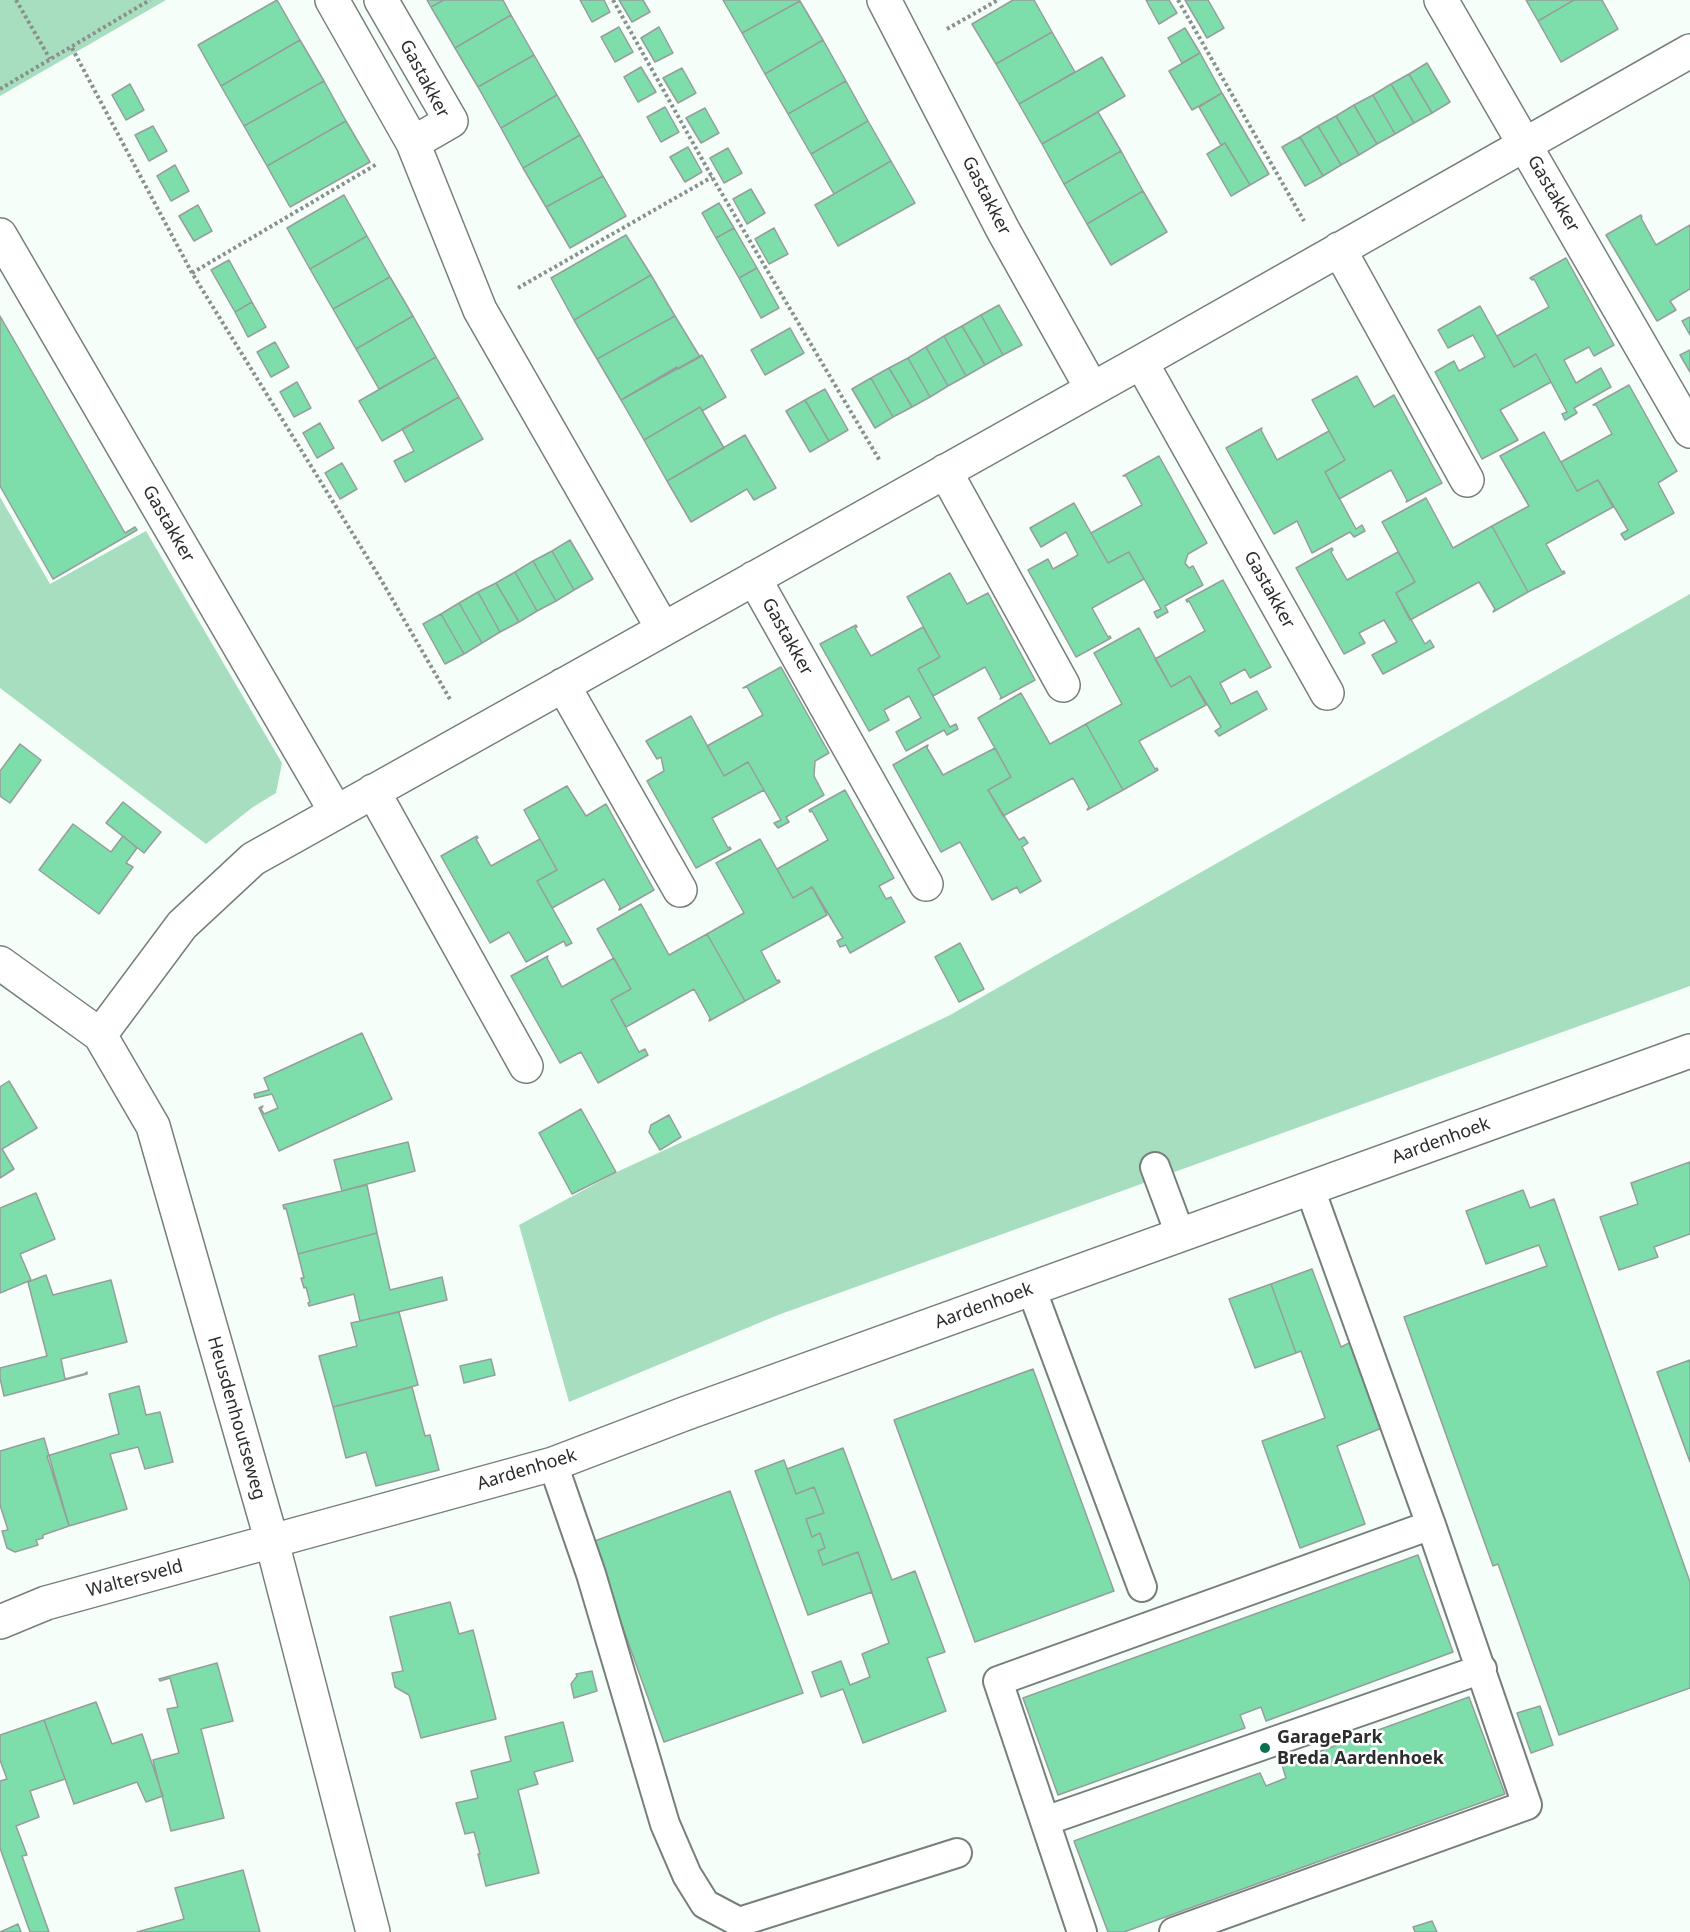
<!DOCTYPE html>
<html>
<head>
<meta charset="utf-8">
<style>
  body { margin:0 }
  canvas { display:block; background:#f5fef9 }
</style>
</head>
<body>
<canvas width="1690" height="1932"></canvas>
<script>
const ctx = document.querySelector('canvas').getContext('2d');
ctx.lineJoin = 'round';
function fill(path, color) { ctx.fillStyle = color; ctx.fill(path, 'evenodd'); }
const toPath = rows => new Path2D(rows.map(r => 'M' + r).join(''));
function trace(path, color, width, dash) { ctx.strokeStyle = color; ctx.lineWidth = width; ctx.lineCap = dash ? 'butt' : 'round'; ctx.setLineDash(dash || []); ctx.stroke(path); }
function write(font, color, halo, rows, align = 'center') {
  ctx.font = font + ' "Noto Sans",sans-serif'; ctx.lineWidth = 5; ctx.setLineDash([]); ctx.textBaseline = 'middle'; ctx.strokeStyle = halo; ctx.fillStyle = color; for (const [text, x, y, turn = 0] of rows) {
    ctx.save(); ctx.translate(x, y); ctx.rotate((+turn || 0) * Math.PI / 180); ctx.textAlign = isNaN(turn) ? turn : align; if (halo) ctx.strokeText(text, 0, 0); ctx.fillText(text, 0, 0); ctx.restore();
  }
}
fill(toPath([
  [0,0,166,0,0,96],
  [0,497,50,584,146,531,282,763,276,793,253,807,206,844,0,688],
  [1690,594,1690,986,778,1315,569,1402,519,1225,619,1171,799,1088,950,1015]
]), '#a8dec0');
const building = toPath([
  [277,0,300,40,221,86,198,45,277,0],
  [427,0,444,0,431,7,427,0],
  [444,0,503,0,511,15,455,48,431,7,444,0],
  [580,0,604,0,610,12,592,22,580,0],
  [619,0,643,0,650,12,632,22,619,0],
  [723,0,799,0,800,1,742,33,723,0],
  [1013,0,1034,0,1052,32,996,64,972,24,1013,0],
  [1146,0,1169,0,1177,13,1159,24,1146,0],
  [1185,0,1208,0,1224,28,1207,38,1185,0],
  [1526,0,1574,0,1538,21,1526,0],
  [1574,0,1602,0,1618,29,1561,62,1538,21,1574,0],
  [800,1,823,40,765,74,742,33,800,1],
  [511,15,534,55,478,87,455,48,511,15],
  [619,27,633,52,615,62,601,37,619,27],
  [659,27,673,53,655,62,641,38,659,27],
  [1185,28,1200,53,1182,63,1168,38,1185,28],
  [1052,32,1075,72,1019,104,996,64,1052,32],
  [300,40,324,81,244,126,221,86,300,40],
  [823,40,846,81,788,114,765,74,823,40],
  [1200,53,1222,93,1192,110,1169,71,1200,53],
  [534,55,557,95,501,128,478,87,534,55],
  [1102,57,1125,96,1042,144,1019,104,1102,57],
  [1427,63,1450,102,1432,113,1409,74,1427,63],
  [641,67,656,92,638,102,624,77,641,67],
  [682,68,696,93,678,103,663,78,682,68],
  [1409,74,1432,113,1414,123,1391,84,1409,74],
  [324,81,346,121,267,166,244,126,324,81],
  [846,81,868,121,811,154,788,114,846,81],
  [130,84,144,110,126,120,112,95,130,84],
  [1391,84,1414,123,1395,134,1373,95,1391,84],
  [1222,93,1269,174,1250,185,1225,143,1221,145,1199,107,1222,93],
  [557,95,580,135,523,168,501,128,557,95],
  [1373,95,1395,134,1377,144,1354,105,1373,95],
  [1354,105,1377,144,1359,155,1336,116,1354,105],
  [665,107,679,132,661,142,647,117,665,107],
  [705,108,719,133,701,143,686,118,705,108],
  [1098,112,1121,151,1064,184,1042,144,1098,112],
  [1336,116,1359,155,1341,165,1318,126,1336,116],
  [346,121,370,162,290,207,267,166,346,121],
  [868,121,891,161,815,205,834,194,811,154,868,121],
  [153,126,167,151,149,161,135,135,153,126],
  [1318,126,1341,165,1323,176,1300,137,1318,126],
  [580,135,603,176,546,207,523,168,580,135],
  [1300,137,1323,176,1305,186,1282,147,1300,137],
  [1225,143,1250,185,1231,196,1207,154,1225,143],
  [688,147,702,172,685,182,670,157,688,147],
  [728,148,742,173,724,183,710,158,728,148],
  [1121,151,1143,191,1087,224,1064,184,1121,151],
  [891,161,915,203,838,246,815,205,891,161],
  [175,165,189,191,171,201,157,176,175,165],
  [603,176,626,216,570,248,546,207,603,176],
  [751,189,765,213,747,224,733,199,751,189],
  [1143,191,1167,232,1111,265,1087,224,1143,191],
  [344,195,367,236,310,269,287,228,344,195],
  [719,203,734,228,716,238,702,213,719,203],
  [198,205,212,231,194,241,179,216,198,205],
  [1641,215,1642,217,1641,218,1656,245,1690,225,1690,289,1670,301,1676,310,1657,321,1606,235,1641,215],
  [734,228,757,268,739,278,716,238,734,228],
  [774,228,788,254,769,264,755,239,774,228],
  [626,235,651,275,574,320,551,278,626,235],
  [367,236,390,277,333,309,310,269,367,236],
  [1566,258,1614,345,1594,356,1589,347,1564,360,1576,383,1601,368,1611,387,1574,408,1577,413,1565,420,1562,414,1567,412,1536,354,1514,367,1497,336,1549,307,1534,279,1532,280,1530,278,1566,258],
  [229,260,252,302,235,312,211,270,229,260],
  [757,268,779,308,761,318,739,278,757,268],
  [651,275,675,316,597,359,574,320,651,275],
  [390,277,413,316,356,349,333,309,390,277],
  [252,302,266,327,248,337,235,312,252,302],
  [999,305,1022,345,1003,355,981,315,999,305],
  [1480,306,1514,367,1536,354,1551,382,1500,410,1518,440,1482,459,1435,372,1454,361,1459,371,1485,357,1473,335,1448,348,1438,330,1480,306],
  [981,315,1003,355,985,365,962,326,981,315],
  [0,316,125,533,135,527,137,530,53,579,0,486,0,316],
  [413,316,436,357,379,389,356,349,413,316],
  [675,316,700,357,678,369,677,367,621,400,597,359,675,316],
  [1690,317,1690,335,1682,321,1690,317],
  [962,326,985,365,966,376,944,336,962,326],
  [790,328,804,353,765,375,751,350,790,328],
  [944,336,966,376,948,386,926,347,944,336],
  [275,342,289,367,271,377,257,352,275,342],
  [926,347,948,386,930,397,908,358,926,347],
  [1690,350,1690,372,1680,355,1690,350],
  [702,355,726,397,702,411,700,407,644,440,621,400,702,355],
  [436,357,459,397,382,441,359,401,436,357],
  [908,358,930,397,912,407,889,368,908,358],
  [889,368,912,407,893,417,871,378,889,368],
  [1357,376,1374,407,1394,395,1442,483,1406,502,1407,500,1391,470,1339,499,1325,472,1345,460,1312,400,1357,376],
  [871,378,893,417,875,428,852,389,871,378],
  [297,382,311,408,294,417,280,392,297,382],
  [1629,385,1677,471,1658,483,1674,513,1625,540,1621,534,1628,530,1598,480,1577,491,1561,462,1612,434,1596,405,1593,405,1629,385],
  [825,389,848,430,829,441,805,400,825,389],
  [459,397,483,439,405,482,394,461,414,451,402,429,459,397],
  [805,400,829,441,810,452,786,411,805,400],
  [700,407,724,448,667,481,644,440,700,407],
  [320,423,334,448,317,458,303,433,320,423],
  [1262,428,1261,430,1277,460,1329,431,1345,460,1325,472,1356,529,1362,525,1365,531,1354,537,1350,532,1312,553,1297,521,1274,534,1226,448,1262,428],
  [1544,432,1577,491,1598,480,1613,507,1546,544,1562,572,1564,571,1565,573,1528,592,1492,526,1529,506,1500,456,1544,432],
  [745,435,776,488,754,500,747,489,691,522,667,481,745,435],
  [1159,456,1207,543,1188,554,1185,563,1189,568,1193,566,1203,585,1165,606,1168,612,1157,618,1154,612,1161,609,1129,552,1108,563,1091,533,1142,505,1126,476,1123,476,1159,456],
  [342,463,357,489,340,499,325,473,342,463],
  [1426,498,1453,548,1492,526,1528,592,1493,612,1495,609,1479,582,1410,620,1396,593,1415,582,1382,522,1426,498],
  [1074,503,1108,563,1129,552,1144,579,1092,608,1108,637,1110,636,1111,638,1076,657,1028,570,1048,559,1053,569,1078,555,1066,532,1041,547,1030,528,1074,503],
  [570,540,593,579,574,590,552,551,570,540],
  [1332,548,1333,550,1331,552,1347,580,1398,552,1415,582,1396,593,1425,644,1430,640,1434,647,1383,674,1372,655,1397,642,1384,620,1359,633,1365,643,1344,654,1296,568,1332,548],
  [552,551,574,590,556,601,533,561,552,551],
  [533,561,556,601,537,611,515,572,533,561],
  [515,572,537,611,519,622,496,583,515,572],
  [950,573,967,604,988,593,1035,680,1000,699,1001,697,985,667,933,696,918,669,940,657,907,597,950,573],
  [1223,580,1271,667,1250,678,1245,669,1220,683,1231,704,1257,691,1267,709,1219,736,1215,731,1221,727,1190,676,1171,687,1155,659,1205,631,1189,601,1187,602,1186,600,1223,580],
  [496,583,519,622,500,632,478,592,496,583],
  [478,592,500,632,482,643,459,603,478,592],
  [459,603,482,643,464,654,441,614,459,603],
  [441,614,464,654,445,664,423,624,441,614],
  [856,625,857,627,855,628,871,656,923,627,940,657,918,669,950,727,956,724,958,729,947,735,944,730,906,751,896,732,921,718,909,696,884,710,889,720,869,731,820,644,856,625],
  [1139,628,1171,687,1190,676,1206,705,1139,741,1155,769,1157,768,1158,770,1123,790,1086,724,1122,704,1094,653,1139,628],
  [781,667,829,753,815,761,814,776,824,795,786,817,789,822,778,828,774,823,781,820,748,762,724,776,707,746,763,715,747,687,743,688,781,667],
  [1021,693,1050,744,1086,724,1123,790,1087,810,1089,807,1073,778,1003,816,988,790,1011,777,978,718,1021,693],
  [691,716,724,776,748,762,764,790,712,818,728,848,730,847,731,849,696,868,647,781,664,771,661,757,657,759,646,741,691,716],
  [20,744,41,760,10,803,0,796,0,771,20,744],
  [928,745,927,748,943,775,995,748,1011,777,988,790,1019,840,1024,837,1028,843,1022,847,1041,881,1020,893,1017,887,992,900,960,842,941,852,893,765,928,745],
  [567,786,586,816,606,804,654,890,619,910,620,907,604,879,552,908,537,881,557,870,524,810,567,786],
  [845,790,894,878,879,886,886,899,891,897,905,922,850,953,846,945,840,947,837,941,843,938,812,887,793,898,777,869,828,840,812,811,810,812,809,810,845,790],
  [123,802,161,832,144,853,106,823,123,802],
  [73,824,111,852,123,836,137,848,126,863,133,867,99,914,39,870,73,824],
  [477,836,478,838,476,839,491,866,540,839,557,870,537,881,572,943,566,946,564,941,526,962,509,932,490,943,441,856,477,836],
  [760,839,793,898,812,887,827,915,761,951,777,981,779,980,780,982,745,1001,707,934,744,913,716,863,760,839],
  [641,904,669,955,707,934,745,1001,709,1021,710,1018,694,989,626,1027,611,1000,631,989,597,929,641,904],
  [960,943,984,989,959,1002,935,957,960,943],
  [548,956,547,958,562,987,614,958,631,989,611,1000,639,1052,645,1049,648,1055,598,1083,581,1052,560,1063,511,976,548,956],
  [362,1033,392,1099,279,1151,259,1108,263,1106,261,1109,264,1114,278,1108,272,1094,255,1098,254,1094,269,1090,264,1078,362,1033],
  [9,1081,37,1128,2,1149,14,1169,0,1178,0,1087,9,1081],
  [581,1109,616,1172,572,1194,539,1133,581,1109],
  [669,1115,681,1137,660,1150,649,1132,651,1125,669,1115],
  [408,1142,415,1171,342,1191,334,1160,408,1142],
  [1690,1162,1690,1234,1654,1247,1658,1257,1619,1270,1600,1217,1638,1204,1631,1183,1690,1162],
  [367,1185,377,1233,298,1254,286,1208,284,1209,283,1205,367,1185],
  [1523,1190,1530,1208,1554,1199,1690,1582,1690,1688,1559,1735,1498,1564,1493,1566,1404,1317,1547,1266,1539,1245,1486,1264,1466,1211,1523,1190],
  [36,1193,55,1239,20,1254,31,1280,0,1293,0,1208,36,1193],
  [377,1233,390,1290,442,1277,447,1300,360,1321,354,1294,309,1306,308,1303,310,1302,306,1287,304,1288,301,1278,304,1278,298,1254,377,1233],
  [1312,1269,1341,1347,1351,1342,1382,1428,1337,1446,1365,1524,1300,1548,1262,1441,1325,1418,1301,1351,1296,1353,1271,1284,1312,1269],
  [46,1275,53,1295,111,1280,127,1342,61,1359,65,1379,84,1374,87,1372,87,1374,4,1396,0,1378,0,1368,47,1356,28,1282,46,1275],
  [1271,1284,1296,1353,1255,1368,1229,1299,1271,1284],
  [399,1312,418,1385,333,1407,319,1356,357,1346,351,1323,399,1312],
  [491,1359,495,1375,464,1383,460,1366,491,1359],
  [1690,1360,1690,1462,1657,1372,1690,1360],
  [1033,1369,1114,1591,975,1642,894,1420,1033,1369],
  [139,1386,146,1415,160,1412,173,1462,145,1469,138,1447,110,1454,127,1509,69,1526,47,1456,119,1434,109,1394,139,1386],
  [412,1387,425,1436,430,1435,439,1470,376,1486,366,1452,346,1458,333,1407,412,1387],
  [44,1438,69,1526,43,1535,43,1538,36,1540,38,1545,15,1552,7,1548,2,1531,8,1530,0,1505,0,1451,44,1438],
  [843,1448,892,1580,915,1571,945,1652,927,1658,946,1711,863,1743,843,1689,821,1697,812,1672,841,1661,850,1685,870,1677,862,1654,889,1643,858,1552,823,1565,818,1551,825,1548,820,1533,812,1537,806,1519,824,1513,814,1487,796,1494,787,1469,843,1448],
  [784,1460,796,1494,814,1487,824,1513,806,1519,812,1537,820,1533,825,1548,818,1551,823,1565,858,1552,872,1592,808,1615,755,1471,784,1460],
  [730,1491,803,1693,664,1742,592,1542,730,1491],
  [1418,1555,1453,1652,1266,1721,1261,1707,1240,1715,1245,1728,1058,1795,1023,1698,1418,1555],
  [450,1602,459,1634,473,1630,496,1719,421,1738,409,1695,395,1687,392,1673,403,1671,390,1617,450,1602],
  [217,1663,233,1721,201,1729,224,1818,171,1831,153,1760,179,1753,167,1709,178,1707,170,1678,160,1681,159,1679,217,1663],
  [592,1671,597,1691,574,1698,571,1684,577,1676,576,1674,592,1671],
  [1469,1697,1505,1794,1124,1932,1108,1932,1074,1841,1260,1773,1266,1786,1286,1778,1282,1765,1469,1697],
  [96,1702,112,1744,142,1734,163,1796,146,1802,137,1782,74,1804,44,1720,96,1702],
  [1540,1706,1553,1745,1531,1753,1517,1713,1540,1706],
  [44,1720,65,1779,30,1791,39,1817,16,1826,27,1855,22,1856,49,1932,30,1932,0,1848,0,1781,7,1779,0,1760,0,1735,44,1720],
  [563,1722,573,1761,534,1772,538,1784,518,1790,539,1873,486,1886,478,1854,480,1854,474,1832,465,1834,456,1803,478,1798,471,1771,511,1761,505,1737,563,1722],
  [243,1870,260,1932,137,1932,184,1919,175,1888,243,1870],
  [1432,1921,1437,1932,1415,1932,1413,1927,1432,1921],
  [18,1924,21,1932,0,1932,18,1924]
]);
fill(building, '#7ddeac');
trace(building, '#969e9a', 1.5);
const lane = toPath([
  [1155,1167,1180,1234],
  [1031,1288,1142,1587],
  [553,1464,591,1574,665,1824,687,1875,705,1904,739,1922,957,1853],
  [1045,1821,1482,1669],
  [1082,1932,998,1681,1431,1525],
  [1174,1932,1527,1805,1431,1525,1310,1189]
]);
const street = toPath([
  [332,0,413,143,480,310,663,629],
  [381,0,451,121,413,143],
  [884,0,1003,230,1092,389],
  [1441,0,1690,431],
  [0,235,336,812],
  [1339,249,1467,480],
  [1141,362,1327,693],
  [945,471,1063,685],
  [754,578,926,884],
  [563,685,680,890],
  [373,791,526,1066],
  [0,963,100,1035,153,1126,272,1542,373,1932],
  [100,1035,182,925,253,859,1141,362,1690,51],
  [0,1622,46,1603,553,1464,684,1414,1690,1051]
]);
trace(lane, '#787f7b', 32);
trace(street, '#787f7b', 36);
trace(toPath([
  [16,0,50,59],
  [613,0,712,177,880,461],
  [1178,0,1304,221],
  [947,29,998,0],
  [72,48,192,273,380,578,451,701],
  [0,89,150,0],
  [192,273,377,164],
  [518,288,712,177]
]), '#8a908c', 4, [3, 3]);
trace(lane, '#fff', 28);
trace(street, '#fff', 33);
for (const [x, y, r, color] of [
  [1265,1748,6,"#08724a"]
]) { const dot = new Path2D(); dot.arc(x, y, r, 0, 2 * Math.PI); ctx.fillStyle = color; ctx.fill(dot); trace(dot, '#fff', 2); }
write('18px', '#2a2d2b', '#fff', [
  ["Gastakker",424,79,62],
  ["Gastakker",1553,194,60],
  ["Gastakker",986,196,63],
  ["Gastakker",168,524,60],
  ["Gastakker",1269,590,61],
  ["Gastakker",787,637,61],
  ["Aardenhoek",1441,1141,-20],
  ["Aardenhoek",984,1306,-20],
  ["Heusdenhoutseweg",236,1418,74],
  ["Aardenhoek",527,1470,-17],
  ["Waltersveld",135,1579,-15]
]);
write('bold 18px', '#2a2d2b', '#fff', [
  ["GaragePark",1277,1738],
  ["Breda Aardenhoek",1277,1759]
], 'left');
</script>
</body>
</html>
